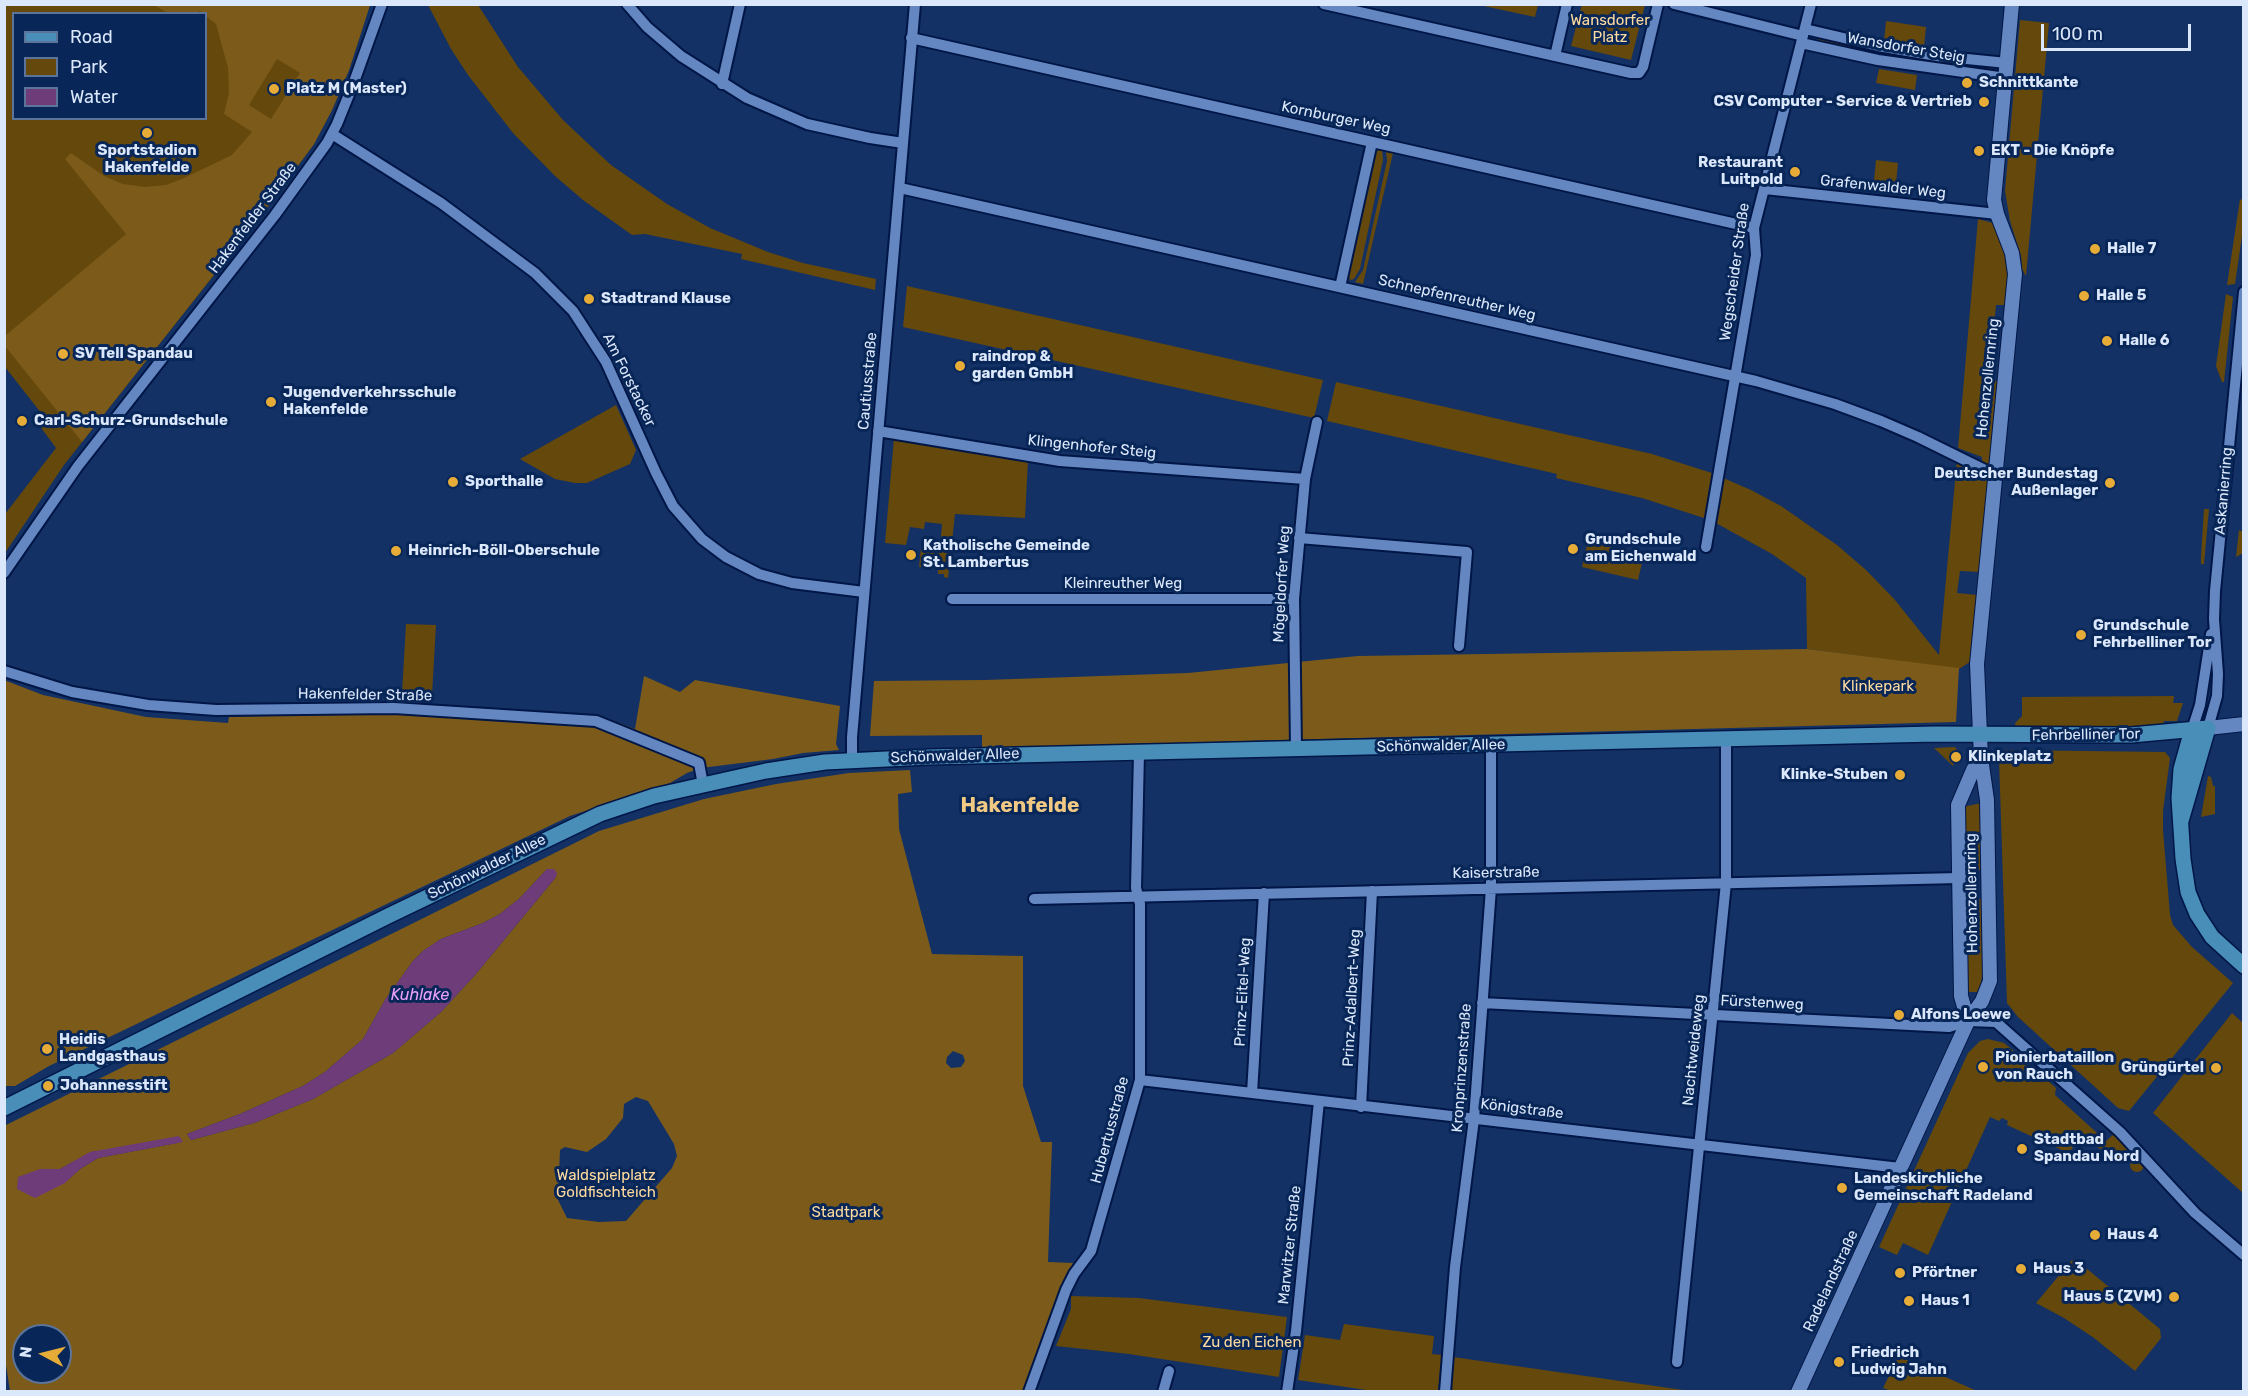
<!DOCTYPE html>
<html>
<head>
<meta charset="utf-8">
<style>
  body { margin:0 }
  #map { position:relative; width:2248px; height:1396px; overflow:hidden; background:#133164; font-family:Rubik,sans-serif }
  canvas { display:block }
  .frame { position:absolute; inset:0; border:6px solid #dbe7fa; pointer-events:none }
  .legend { position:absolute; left:12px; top:12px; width:195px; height:108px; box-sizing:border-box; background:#082758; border:2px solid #5c7499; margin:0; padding:8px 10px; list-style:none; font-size:18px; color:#dbe7fa }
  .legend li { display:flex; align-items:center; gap:12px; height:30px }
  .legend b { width:30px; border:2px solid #5c7499 }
  .north { position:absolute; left:12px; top:1324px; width:60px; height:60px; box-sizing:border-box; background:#082758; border:2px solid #5c7499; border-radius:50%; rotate:277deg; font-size:16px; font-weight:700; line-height:24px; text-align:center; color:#dbe7fa }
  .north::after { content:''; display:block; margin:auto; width:21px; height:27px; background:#e7ac37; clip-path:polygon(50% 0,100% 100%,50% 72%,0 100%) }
  .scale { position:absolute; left:2041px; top:24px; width:150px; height:27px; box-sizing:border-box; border:3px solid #dbe7fa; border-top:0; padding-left:8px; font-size:18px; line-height:21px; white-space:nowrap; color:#dbe7fa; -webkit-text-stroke:4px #082758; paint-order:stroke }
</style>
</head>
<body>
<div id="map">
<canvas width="2248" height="1396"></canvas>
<div class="frame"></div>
<ul class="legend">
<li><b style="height:8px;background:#488eb9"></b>Road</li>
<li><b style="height:16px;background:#65480b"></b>Park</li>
<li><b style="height:16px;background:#6e3c79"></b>Water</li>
</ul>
<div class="north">N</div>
<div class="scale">100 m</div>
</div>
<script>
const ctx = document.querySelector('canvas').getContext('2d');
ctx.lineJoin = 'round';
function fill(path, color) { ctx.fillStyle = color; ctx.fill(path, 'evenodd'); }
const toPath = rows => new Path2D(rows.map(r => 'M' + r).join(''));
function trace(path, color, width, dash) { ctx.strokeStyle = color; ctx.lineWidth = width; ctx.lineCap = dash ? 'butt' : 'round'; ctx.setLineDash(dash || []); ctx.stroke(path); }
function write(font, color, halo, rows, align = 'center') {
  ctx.font = font + ' Rubik,sans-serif'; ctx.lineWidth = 6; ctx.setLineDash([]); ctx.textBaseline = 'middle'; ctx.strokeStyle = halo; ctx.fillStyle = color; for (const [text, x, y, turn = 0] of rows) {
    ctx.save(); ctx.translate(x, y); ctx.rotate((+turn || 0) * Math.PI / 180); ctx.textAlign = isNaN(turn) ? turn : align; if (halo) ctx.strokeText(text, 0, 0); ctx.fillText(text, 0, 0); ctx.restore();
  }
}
fill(toPath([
  [1582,4,1645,5,1631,60,1571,46],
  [5,5,370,5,349,70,332,110,314,144,271,203,64,465,5,553,5,514,56,448,39,425,40,418,41,416,56,432,5,367],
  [14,14,206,14,206,118,14,118],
  [428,5,478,5,518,67,563,120,611,165,667,204,710,228,768,252,803,263,876,279,875,290,741,259,742,254,645,234,632,235,583,200,555,176,513,133,468,75,451,49],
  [1479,5,1538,5,1535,17],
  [2020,20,2049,23,2026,276,2022,269,2021,256,2010,221,2005,191],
  [1886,21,1926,27,1924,47,1884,41],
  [1819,36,1991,66,1991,72,1914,64,1818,42],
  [1879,69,1917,75,1915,90,1876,83],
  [1382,148,1383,160,1360,269,1354,279,1350,280,1348,274,1373,153],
  [1386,152,1393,153,1363,284,1355,282,1363,270,1387,161],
  [1876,160,1898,163,1896,183,1874,181],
  [2240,199,2243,201,2244,222,2235,284,2227,285],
  [1978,219,1993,223,1998,230,2007,264,2008,275,2005,305,1996,305,1989,380,1998,381,1991,457,1989,463,1984,465,1982,464,1982,457,1958,448],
  [907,286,1323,380,1314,418,903,327],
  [2226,294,2233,297,2224,382,2222,382,2216,366],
  [1336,382,1652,454,1715,474,1707,519,1642,498,1556,478,1557,474,1327,421],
  [616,405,636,450,630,464,587,483,575,483,555,479,520,459],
  [894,438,1028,460,1025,518,955,514,948,578,944,577,944,574,938,574,938,569,919,567,921,548,935,552,936,548,940,548,942,524,925,522,924,529,910,527,906,545,885,543],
  [1957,460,1968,466,1968,474,1981,481,1983,474,1986,476,1988,484,1980,572,1960,571,1957,593,1978,595,1973,660,1959,669,1807,649,1806,578,1772,554,1714,522,1721,477,1751,490,1781,506,1837,545,1866,570,1895,600,1939,655],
  [2204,509,2209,509,2204,564,2201,564,2201,557],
  [2239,530,2243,532,2243,553,2236,557],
  [1588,541,1644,554,1638,580,1582,567],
  [406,624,436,625,432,695,402,693],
  [2174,696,2173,703,2183,703,2177,721,2164,721,2162,727,2016,728,2015,723,2022,716,2022,697],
  [1955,747,1957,750,1953,766,1934,748],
  [2005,750,2165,752,2170,758,2163,811,2163,830,2170,915,2173,925,2192,947,2233,983,2129,1111,2118,1108,2018,1017,2007,1003,1999,759],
  [2208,776,2211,777,2213,786,2215,786,2215,814,2201,817],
  [1981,803,1982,870,1965,870,1963,807],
  [1965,899,1983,899,1984,961,1980,992,1967,992],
  [2232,1013,2243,1023,2243,1193,2153,1113],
  [1988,1039,2004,1043,2020,1056,2056,1088,2055,1095,2106,1141,2114,1134,2127,1145,2130,1151,2129,1155,2123,1163,2120,1163,2082,1136,2077,1139,2072,1149,2066,1152,2007,1125,2008,1121,2002,1118,1999,1121,1990,1117,1928,1255,1903,1243,1897,1255,1879,1247,1968,1053,1980,1041],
  '2130 1165a7 7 0 1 1 14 0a7 7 0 1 1-14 0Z',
  [2075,1259,2160,1329,2161,1338,2135,1371,2094,1338,2064,1318,2036,1303,2071,1261],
  [1071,1296,1139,1298,1287,1317,1279,1377,1129,1354,1056,1346,1071,1309],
  [1344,1324,1434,1336,1432,1354,1442,1355,1438,1391,1373,1391,1298,1380,1305,1335,1340,1340],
  [1898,1356,1977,1391,1891,1391,1883,1388,1890,1374,1897,1377,1898,1373,1892,1370],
  [1453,1357,1690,1391,1448,1392]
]), '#65480b');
fill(toPath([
  [154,5,370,5,349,70,332,110,314,144,267,207,82,442,5,346,5,336,126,234,65,159,71,153,104,176,123,184,145,187,166,185,182,179,232,155,252,132,224,114,229,93,228,68,216,24,206,16,206,14,199,11,197,13,168,13],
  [277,59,300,73,271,119,249,105],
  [1807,649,1959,668,1956,722,982,748,982,735,870,736,874,681,985,680,1188,673,1358,656],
  [644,676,680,692,695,680,840,706,836,744,839,750,803,753,773,759,701,768,687,773,670,783,570,816,49,1066,15,1086,5,1086,4,680,43,695,146,717,228,723,229,717,394,713,605,728,608,719,635,729],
  [910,770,912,792,898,794,899,829,932,954,1023,956,1023,1086,1041,1142,1052,1142,1048,1262,1073,1263,1039,1355,1023,1391,10,1391,4,1352,4,1126,599,831,704,799,776,784,849,773],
  [547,869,556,877,475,975,441,1012,393,1053,313,1099,254,1123,191,1140,187,1134,240,1114,303,1086,325,1072,363,1039,385,1000,413,961,423,951,441,939,483,923,500,914,520,898],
  [953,1051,963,1055,965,1061,961,1067,951,1068,946,1063,947,1057],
  [636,1097,648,1101,674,1144,677,1156,672,1168,626,1221,599,1222,567,1218,558,1200,560,1150,565,1147,587,1152,606,1139,623,1118,624,1104],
  [182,1142,98,1158,80,1169,64,1183,40,1169,60,1169,91,1152],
  [24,1336,60,1336,60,1372,24,1372]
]), '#7c5b1a');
fill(toPath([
  [547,869,554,869,557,873,556,877,475,975,441,1012,393,1053,313,1099,254,1123,191,1140,187,1134,240,1114,303,1086,325,1072,363,1039,385,1000,413,961,423,951,441,939,483,923,500,914,520,898],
  [179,1136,183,1142,98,1158,80,1169,65,1183,35,1198,17,1189,18,1177,40,1169,60,1169,90,1152]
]), '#6e3c79');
const minor = toPath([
  [627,4,647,27,681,56,747,98,807,124,870,138,903,143],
  [1324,4,1631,73,1639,73,1643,67,1658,4],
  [1674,4,1803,36],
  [1805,29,1878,46,1937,56,2007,63],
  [911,38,1754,228],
  [1801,43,1878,60,2006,78],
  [1555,56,1567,4],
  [722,84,740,4],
  [332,134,441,203,535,273,573,311,606,362,656,473,673,506,702,539,726,557,759,574,792,583,864,592],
  [900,188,1756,381,1835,404,1881,421,1918,437,1987,471,1996,472],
  [1765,189,1997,214],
  [1340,287,1372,142],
  [878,431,1060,461,1305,479],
  [1299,538,1467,552,1459,646],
  [1706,547,1756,255,1754,228,1811,4],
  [4,573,78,466,275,215,327,143,337,124,354,82,382,4],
  [952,599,1294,599],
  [4,671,72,692,148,705,216,710,394,708,596,721,699,763,703,785],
  [2208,728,2217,696,2218,674,2214,619,2215,591,2244,292],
  [2192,730,2200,705,2211,634],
  [1296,749,1294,599,1305,479,1317,422],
  [852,760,852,737,915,4],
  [1034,899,1959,878],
  [1482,1003,1949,1027,1968,1021,1996,1022,2120,1132,2195,1213,2244,1255],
  [1140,1080,1900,1168],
  [1252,1093,1264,893],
  [1361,1107,1372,891],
  [1677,1362,1726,883,1726,740],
  [1029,1392,1066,1290,1074,1274,1091,1251,1140,1080,1140,904,1136,888,1139,752],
  [1163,1392,1169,1371],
  [1287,1392,1296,1331,1319,1101],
  [1445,1392,1455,1267,1474,1119,1491,888,1491,745]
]);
const tertiary = toPath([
  [2208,728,2244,724],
  [1968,1021,1961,996,1958,805,1973,770,1981,758],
  [1798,1392,1968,1021,1982,1001,1990,981,1987,800,1981,758,1977,664,2015,274,2012,253,1997,214,1994,200,2012,4]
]);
const secondary = toPath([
  [2192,730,2181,769,2179,798,2183,859,2188,892,2197,914,2212,937,2244,966],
  [4,1108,388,916,600,814,654,796,703,785,766,771,825,762,928,757,1935,734,2131,735,2208,728,2181,821]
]);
trace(minor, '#001647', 14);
trace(tertiary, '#001647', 16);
trace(secondary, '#001647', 18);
trace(minor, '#6487c1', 10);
trace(tertiary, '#6487c1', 14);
trace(secondary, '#488eb9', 15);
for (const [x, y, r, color] of [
  [1967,83,6,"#e7ac37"],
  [274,89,6,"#e7ac37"],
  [1984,102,6,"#e7ac37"],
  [147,133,6,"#e7ac37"],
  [1979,151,6,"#e7ac37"],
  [1795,172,6,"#e7ac37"],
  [2095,249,6,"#e7ac37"],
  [2084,296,6,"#e7ac37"],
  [589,299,6,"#e7ac37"],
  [2107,341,6,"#e7ac37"],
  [63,354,6,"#e7ac37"],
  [960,366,6,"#e7ac37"],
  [271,402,6,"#e7ac37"],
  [22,421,6,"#e7ac37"],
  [453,482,6,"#e7ac37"],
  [2110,483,6,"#e7ac37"],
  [1573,549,6,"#e7ac37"],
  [396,551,6,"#e7ac37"],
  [911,555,6,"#e7ac37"],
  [2081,635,6,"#e7ac37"],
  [1956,757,6,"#e7ac37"],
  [1900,775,6,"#e7ac37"],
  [1899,1015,6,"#e7ac37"],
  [47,1049,6,"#e7ac37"],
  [1983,1067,6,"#e7ac37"],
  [2216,1068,6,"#e7ac37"],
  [48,1086,6,"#e7ac37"],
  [2022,1149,6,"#e7ac37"],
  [1842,1188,6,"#e7ac37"],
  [2095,1235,6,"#e7ac37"],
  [2021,1269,6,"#e7ac37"],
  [1900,1273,6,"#e7ac37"],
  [2174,1297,6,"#e7ac37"],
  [1909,1301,6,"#e7ac37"],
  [1839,1362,6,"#e7ac37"]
]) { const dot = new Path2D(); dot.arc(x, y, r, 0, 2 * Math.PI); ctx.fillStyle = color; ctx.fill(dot); trace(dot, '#082758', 2); }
write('15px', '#feda9e', '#082758', [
  ["Wansdorfer",1610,21],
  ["Platz",1610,38],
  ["Klinkepark",1878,687],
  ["Waldspielplatz",606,1176],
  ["Goldfischteich",606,1193],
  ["Stadtpark",846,1213],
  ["Zu den Eichen",1252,1343]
]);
write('15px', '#dbe7fa', '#082758', [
  ["Wansdorfer Steig",1906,48,10],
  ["Kornburger Weg",1336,118,12],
  ["Grafenwalder Weg",1883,187,6],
  ["Hakenfelder Straße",253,218,-53],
  ["Wegscheider Straße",1735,272,-82],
  ["Schnepfenreuther Weg",1457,298,13],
  ["Hohenzollernring",1988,378,-84],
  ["Am Forstacker",629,380,64],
  ["Cautiusstraße",868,381,-85],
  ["Klingenhofer Steig",1092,447,6],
  ["Askanierring",2224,491,-85],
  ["Kleinreuther Weg",1123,584],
  ["Mögeldorfer Weg",1282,584,-87],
  ["Hakenfelder Straße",365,695,1],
  ["Fehrbelliner Tor",2086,735,-1],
  ["Schönwalder Allee",1441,746,-1],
  ["Schönwalder Allee",955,756,-2],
  ["Schönwalder Allee",487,867,-26],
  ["Kaiserstraße",1496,873,-1],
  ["Hohenzollernring",1972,893,-91],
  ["Prinz-Eitel-Weg",1243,992,-87],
  ["Prinz-Adalbert-Weg",1352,998,-87],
  ["Fürstenweg",1762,1003,3],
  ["Nachtweideweg",1694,1050,-84],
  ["Kronprinzenstraße",1462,1068,-86],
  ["Königstraße",1522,1109,7],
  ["Hubertusstraße",1110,1130,-75],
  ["Marwitzer Straße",1290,1245,-84],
  ["Radelandstraße",1831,1281,-65]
]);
write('bold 15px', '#dbe7fa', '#082758', [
  ["Schnittkante",1979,83],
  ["Platz M (Master)",286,89],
  ["CSV Computer - Service & Vertrieb",1972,102,"right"],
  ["Sportstadion",147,151,"center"],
  ["Hakenfelde",147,168,"center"],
  ["EKT - Die Knöpfe",1991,151],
  ["Restaurant",1783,163,"right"],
  ["Luitpold",1783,180,"right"],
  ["Halle 7",2107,249],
  ["Halle 5",2096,296],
  ["Stadtrand Klause",601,299],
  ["Halle 6",2119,341],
  ["SV Tell Spandau",75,354],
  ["raindrop &",972,357],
  ["garden GmbH",972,374],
  ["Jugendverkehrsschule",283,393],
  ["Hakenfelde",283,410],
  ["Carl-Schurz-Grundschule",34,421],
  ["Deutscher Bundestag",2098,474,"right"],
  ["Außenlager",2098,491,"right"],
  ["Sporthalle",465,482],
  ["Grundschule",1585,540],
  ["am Eichenwald",1585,557],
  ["Katholische Gemeinde",923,546],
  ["St. Lambertus",923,563],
  ["Heinrich-Böll-Oberschule",408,551],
  ["Grundschule",2093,626],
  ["Fehrbelliner Tor",2093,643],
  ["Klinkeplatz",1968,757],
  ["Klinke-Stuben",1888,775,"right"],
  ["Alfons Loewe",1911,1015],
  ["Heidis",59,1040],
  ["Landgasthaus",59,1057],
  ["Pionierbataillon",1995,1058],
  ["von Rauch",1995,1075],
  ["Grüngürtel",2204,1068,"right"],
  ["Johannesstift",60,1086],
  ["Stadtbad",2034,1140],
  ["Spandau Nord",2034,1157],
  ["Landeskirchliche",1854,1179],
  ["Gemeinschaft Radeland",1854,1196],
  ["Haus 4",2107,1235],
  ["Haus 3",2033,1269],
  ["Pförtner",1912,1273],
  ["Haus 5 (ZVM)",2162,1297,"right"],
  ["Haus 1",1921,1301],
  ["Friedrich",1851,1353],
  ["Ludwig Jahn",1851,1370]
], 'left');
write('italic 16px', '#eaa1fa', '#082758', [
  ["Kuhlake",420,995]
]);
write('bold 21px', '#f2c982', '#082758', [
  ["Hakenfelde",1020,806]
]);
</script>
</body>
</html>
